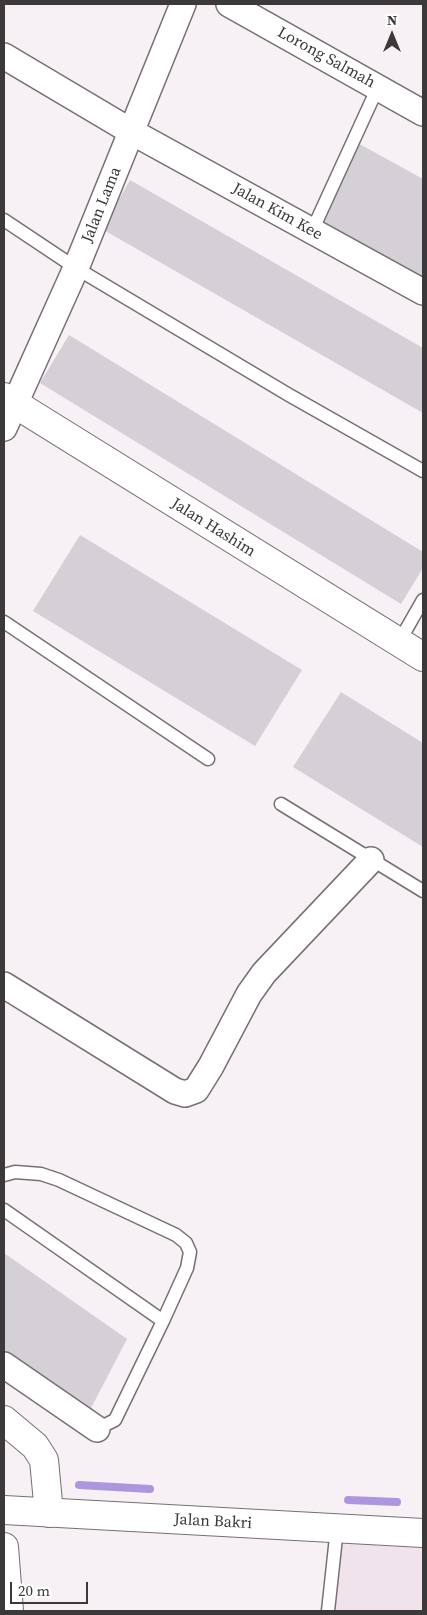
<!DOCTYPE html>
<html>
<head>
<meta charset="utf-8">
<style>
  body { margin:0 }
  #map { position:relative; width:427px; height:1615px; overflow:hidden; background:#f7f0f4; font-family:"Source Serif 4",serif }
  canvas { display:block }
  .frame { position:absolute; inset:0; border:5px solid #3c393b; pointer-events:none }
  .north { position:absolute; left:367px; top:10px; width:50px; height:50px; -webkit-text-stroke:4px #fff; paint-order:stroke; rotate:0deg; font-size:14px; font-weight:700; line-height:20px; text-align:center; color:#3c393b }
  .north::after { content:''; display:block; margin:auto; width:18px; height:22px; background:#3c393b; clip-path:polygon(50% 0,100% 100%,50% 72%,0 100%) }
  .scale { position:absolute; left:10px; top:1582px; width:78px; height:22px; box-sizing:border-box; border:2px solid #3c393b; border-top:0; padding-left:6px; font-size:15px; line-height:18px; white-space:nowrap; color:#3c393b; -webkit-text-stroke:4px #fff; paint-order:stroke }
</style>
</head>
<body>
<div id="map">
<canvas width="427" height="1615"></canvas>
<div class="frame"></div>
<div class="north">N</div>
<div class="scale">20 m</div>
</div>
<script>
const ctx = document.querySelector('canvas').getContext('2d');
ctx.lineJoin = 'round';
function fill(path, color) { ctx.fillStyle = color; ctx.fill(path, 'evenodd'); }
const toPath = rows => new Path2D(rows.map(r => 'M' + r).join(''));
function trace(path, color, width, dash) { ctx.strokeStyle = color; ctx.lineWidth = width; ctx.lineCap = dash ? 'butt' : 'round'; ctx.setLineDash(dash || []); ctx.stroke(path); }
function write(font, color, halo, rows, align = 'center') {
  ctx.font = font + ' "Source Serif 4",serif'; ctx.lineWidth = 4; ctx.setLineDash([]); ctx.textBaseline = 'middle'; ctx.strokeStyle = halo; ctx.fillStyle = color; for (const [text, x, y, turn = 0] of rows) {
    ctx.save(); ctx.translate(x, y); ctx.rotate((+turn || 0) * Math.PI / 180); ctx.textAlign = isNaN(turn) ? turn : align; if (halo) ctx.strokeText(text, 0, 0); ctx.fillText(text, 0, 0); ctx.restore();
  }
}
fill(toPath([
  [329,1541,423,1547,423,1611,321,1611]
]), '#f1e3ec');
trace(toPath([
  [79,1485,150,1489],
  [348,1500,397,1502]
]), '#ae95e0', 8);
fill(toPath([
  [354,141,423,179,423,277,320,220],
  [130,180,423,348,423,413,102,229],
  [69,335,423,552,423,568,401,604,40,383],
  [80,535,302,670,255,746,33,611],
  [341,692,423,743,423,847,293,767],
  [4,1253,127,1339,89,1412,4,1353]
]), '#d4d0d5');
const service = toPath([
  [4,220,76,268,289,395,423,471],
  [312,231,378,87],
  [4,622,208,759],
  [399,642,423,600],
  [281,804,423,891],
  [4,1175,15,1172,41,1174,59,1180,176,1235,186,1243,190,1252,187,1268,163,1321,115,1420,97,1429],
  [4,1210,163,1321],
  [328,1611,337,1528]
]);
const minor = toPath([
  [229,4,423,113],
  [4,56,132,132,423,292],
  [4,428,76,268,183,4],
  [4,985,175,1091,185,1094,196,1090,211,1066,249,994,264,973,371,860],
  [4,1365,97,1429]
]);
const tertiary = toPath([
  [4,397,423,657],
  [4,1420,35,1446,44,1460,49,1513],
  [4,1547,9,1611]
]);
const primary = toPath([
  [4,1510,423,1533]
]);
trace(service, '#767074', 15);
trace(minor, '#767074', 28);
trace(tertiary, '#767074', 30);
trace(primary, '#767074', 30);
trace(service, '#fff', 12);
trace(minor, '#fff', 25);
trace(tertiary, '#fff', 28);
trace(primary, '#fff', 28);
write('16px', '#3c393b', '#fff', [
  ["Lorong Salmah",326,58,29],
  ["Jalan Lama",102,205,-68],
  ["Jalan Kim Kee",277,212,29],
  ["Jalan Hashim",213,528,32],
  ["Jalan Bakri",213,1522,3]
]);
</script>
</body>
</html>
